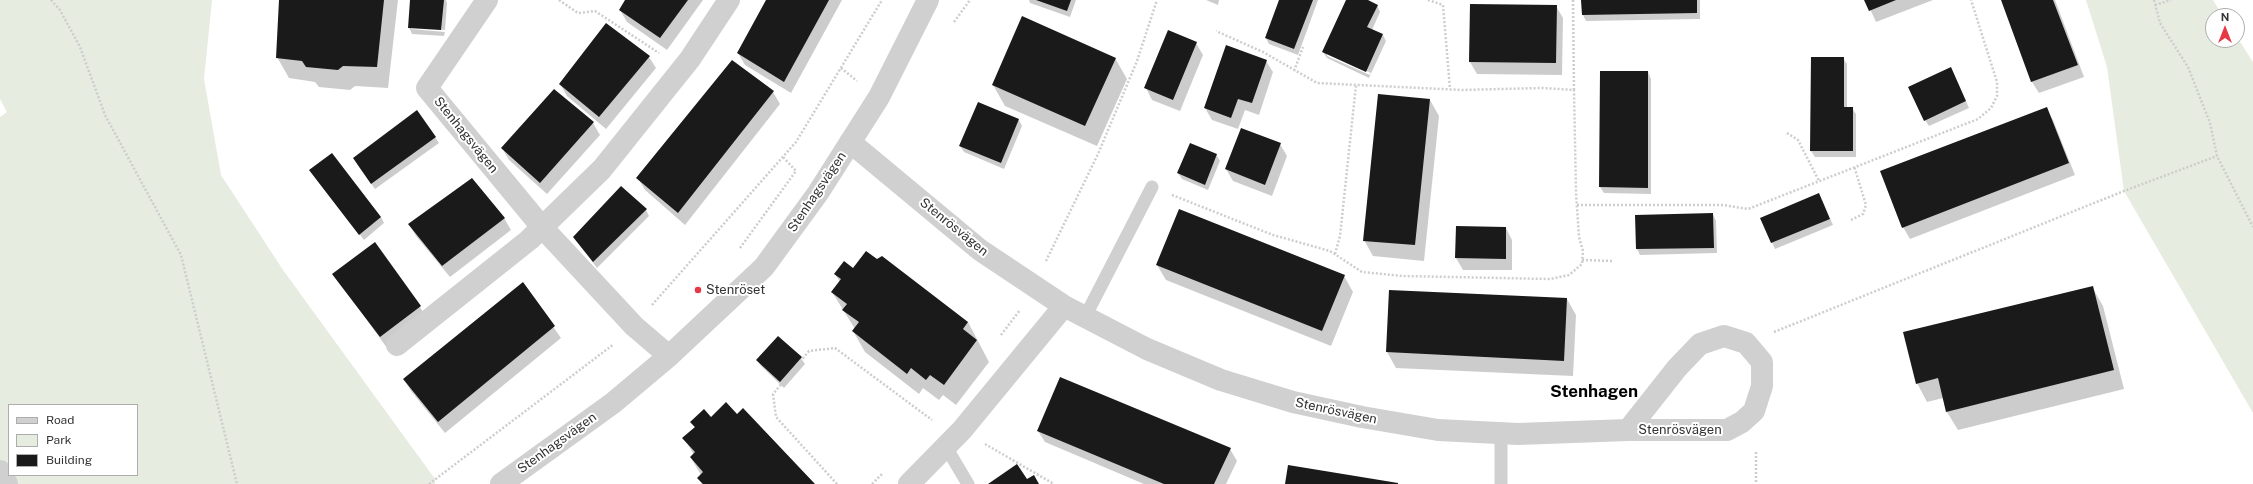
<!DOCTYPE html>
<html>
<head>
<meta charset="utf-8">
<style>
  body { margin:0 }
  #map { position:relative; width:2253px; height:484px; overflow:hidden; background:#fff; font-family:"Public Sans",sans-serif }
  canvas { display:block }
  .legend { position:absolute; left:8px; top:404px; width:130px; height:72px; box-sizing:border-box; background:#fff; border:1px solid #adadad; margin:0; padding:5px 7px; list-style:none; font-size:12px; color:#333 }
  .legend li { display:flex; align-items:center; gap:8px; height:20px }
  .legend b { width:20px; border:1px solid #adadad }
  .north { position:absolute; left:2205px; top:8px; width:40px; height:40px; box-sizing:border-box; background:#fff; border:1px solid #adadad; border-radius:50%; rotate:0deg; font-size:11px; font-weight:700; line-height:16px; text-align:center; color:#333 }
  .north::after { content:''; display:block; margin:auto; width:14px; height:18px; background:#e63946; clip-path:polygon(50% 0,100% 100%,50% 72%,0 100%) }
</style>
</head>
<body>
<div id="map">
<canvas width="2253" height="484"></canvas>
<ul class="legend">
<li><b style="height:5px;background:#d0d0d0"></b>Road</li>
<li><b style="height:11px;background:#e6ecdf"></b>Park</li>
<li><b style="height:11px;background:#1a1a1a"></b>Building</li>
</ul>
<div class="north">N</div>
</div>
<script>
const ctx = document.querySelector('canvas').getContext('2d');
ctx.lineJoin = 'round';
function fill(path, color) { ctx.fillStyle = color; ctx.fill(path, 'evenodd'); }
const toPath = rows => new Path2D(rows.map(r => 'M' + r).join(''));
function trace(path, color, width, dash) { ctx.strokeStyle = color; ctx.lineWidth = width; ctx.lineCap = dash ? 'butt' : 'round'; ctx.setLineDash(dash || []); ctx.stroke(path); }
function write(font, color, halo, rows, align = 'center') {
  ctx.font = font + ' "Public Sans",sans-serif'; ctx.lineWidth = 4; ctx.setLineDash([]); ctx.textBaseline = 'middle'; ctx.strokeStyle = halo; ctx.fillStyle = color; for (const [text, x, y, turn = 0] of rows) {
    ctx.save(); ctx.translate(x, y); ctx.rotate((+turn || 0) * Math.PI / 180); ctx.textAlign = isNaN(turn) ? turn : align; if (halo) ctx.strokeText(text, 0, 0); ctx.fillText(text, 0, 0); ctx.restore();
  }
}
fill(toPath([
  [0,0,212,0,204,79,221,175,283,270,435,479,435,484,7,484,0,471,0,117,7,112,0,99],
  [9,405,137,405,137,475,9,475],
  [2086,0,2213,0,2223,16,2213,16,2213,40,2237,40,2237,37,2253,62,2253,413,2124,191,2107,67]
]), '#e6ecdf');
fill(toPath([
  [280,0,398,0,388,88,355,86,350,90,319,87,315,82,289,78,277,57],
  [411,0,446,0,447,3,445,30,411,27,411,29,445,32,444,36,412,34,409,27],
  [626,0,703,0,667,50,627,22,620,10],
  [767,0,842,0,791,93,745,65,738,53],
  [1029,0,1076,0,1070,17,1030,3],
  [1206,0,1219,0,1218,5],
  [1280,0,1318,0,1298,55,1269,44,1266,38],
  [1347,0,1365,0,1377,5,1380,12,1372,30,1383,35,1386,41,1369,78,1327,58,1323,52],
  [1327,53,1371,73,1370,75,1327,56],
  [1582,0,1700,0,1700,19,1586,21,1583,15],
  [1866,0,1933,0,1876,22],
  [2002,0,2055,0,2084,77,2039,93,2032,82],
  [1471,5,1556,6,1563,18,1562,75,1477,74,1470,62],
  [1196,43,1203,55,1180,111,1152,100,1146,88],
  [649,57,656,68,606,129,567,96,560,84],
  [1115,58,1127,79,1097,146,1005,106,993,85],
  [1812,58,1843,58,1847,64,1847,108,1852,108,1856,114,1856,157,1815,157,1811,151],
  [1266,61,1273,72,1259,115,1245,110,1238,129,1212,120,1205,108],
  [1648,72,1651,79,1651,194,1604,193,1600,187],
  [1954,75,1969,108,1929,126,1925,120],
  [773,92,780,104,685,225,645,190,638,178],
  [1430,100,1439,116,1424,261,1373,256,1364,240],
  [979,103,1019,120,1022,126,1004,169,964,152,960,146],
  [2046,108,2053,120,2075,175,1910,239,1903,227],
  [593,123,600,135,547,194,509,160,502,148],
  [435,137,439,143,375,189,357,164],
  [1280,144,1287,156,1272,196,1233,181,1226,169],
  [1216,154,1220,161,1208,190,1182,179,1178,173],
  [310,170,381,217,384,223,364,240],
  [1822,200,1833,225,1775,249,1761,219],
  [646,210,649,216,597,268,574,237],
  [1713,214,1716,221,1717,253,1640,255,1637,249],
  [504,218,511,230,450,277,416,236,409,224],
  [1506,228,1512,240,1512,270,1463,270,1456,258],
  [1157,265,1344,276,1353,292,1331,346,1166,280],
  [854,269,968,322,989,362,956,405,943,395,939,400,923,388,919,394,865,352,853,331,855,329,832,292,840,282,835,274],
  [334,274,420,307,427,319,387,348],
  [523,283,561,338,445,433,411,391,404,379],
  [2092,287,2103,306,2124,389,1958,430,1947,412,1943,398,1927,402,1917,383],
  [1567,299,1576,315,1573,376,1396,368,1387,352],
  [801,358,805,364,784,388,761,366,757,360],
  [737,416,814,484,702,484,698,478,701,475,691,458,694,455,684,438,695,428,691,422],
  [1038,431,1230,449,1237,461,1226,484,1144,484,1045,442]
]), '#0003');
fill(toPath([
  [279,0,384,0,377,67,343,66,338,70,306,67,302,61,276,58],
  [410,0,444,0,441,30,408,28],
  [625,0,688,0,660,38,619,10],
  [766,0,829,0,784,82,737,53],
  [1036,0,1071,0,1067,11],
  [1279,0,1313,0,1294,49,1265,38],
  [1346,0,1368,0,1378,5,1367,27,1383,34,1366,72,1322,52],
  [1581,0,1697,0,1697,13,1582,15],
  [1864,0,1896,0,1869,11],
  [2001,0,2053,0,2078,65,2031,82],
  [1470,4,1557,5,1556,63,1469,62],
  [1022,16,1116,58,1085,126,992,85],
  [606,23,650,56,599,117,559,84],
  [1168,30,1197,42,1173,100,1144,88],
  [1226,45,1267,60,1252,103,1238,99,1231,118,1204,108],
  [1811,57,1844,57,1844,107,1853,107,1853,151,1810,151],
  [732,60,774,91,678,213,636,178],
  [1951,67,1966,101,1924,121,1908,87],
  [1600,71,1648,71,1648,188,1599,187],
  [554,89,594,122,540,183,501,148],
  [1378,94,1430,99,1415,245,1363,241],
  [978,102,1019,119,1001,163,959,146],
  [2047,107,2069,163,1902,228,1880,171],
  [417,110,436,137,371,184,353,158],
  [1241,128,1281,143,1265,185,1225,169],
  [1190,143,1217,154,1205,185,1177,173],
  [332,153,381,217,359,235,309,170],
  [472,178,505,218,442,266,408,224],
  [621,186,647,209,593,262,573,237],
  [1819,193,1830,219,1771,243,1760,218],
  [1179,209,1345,275,1322,331,1156,265],
  [1713,213,1714,248,1636,249,1635,215],
  [1456,226,1506,227,1506,259,1455,258],
  [375,242,421,306,380,337,332,274],
  [866,251,877,259,882,256,968,322,963,329,977,340,944,385,930,375,926,380,911,368,907,374,852,331,859,322,842,310,847,304,831,292,841,279,834,274,844,261,853,268],
  [523,282,555,326,438,422,403,379],
  [2093,286,2114,370,1946,412,1938,378,1916,384,1903,332],
  [1389,290,1567,298,1564,361,1386,352],
  [778,336,802,357,780,382,756,360],
  [1060,377,1231,448,1214,484,1164,484,1037,431],
  [726,402,737,414,743,408,815,484,703,484,697,478,703,472,690,457,695,452,682,438,695,427,690,422,704,409,711,417],
  [1017,464,1027,479,1034,475,1039,484,988,484],
  [1288,465,1398,483,1398,484,1285,484]
]), '#1a1a1a');
trace(toPath([
  [51,0,60,10,80,47,105,115,181,255,237,484],
  [559,0,578,13,595,11,659,53],
  [1428,0,1443,5,1450,89],
  [1573,0,1574,90],
  [2154,0,2160,23,2188,67,2210,123,2217,156,2253,227],
  [2155,5,2171,0],
  [954,22,970,0],
  [841,68,857,81],
  [1294,71,1303,47],
  [1787,133,1798,140,1819,181],
  [1172,195,1273,235,1330,251,1362,272,1403,276,1550,279,1569,275,1582,264,1583,251,1579,237,1576,193,1574,90,1542,88,1462,90,1317,83,1263,52,1216,31],
  [1577,205,1723,205,1748,209,1978,119,1991,108,1997,96,1997,82,1971,0],
  [1851,220,1863,214,1866,205,1854,166],
  [740,248,796,171,783,157],
  [1335,254,1340,236,1356,85],
  [1582,260,1612,261],
  [1046,261,1098,154,1137,61,1157,0],
  [652,305,796,142,882,0],
  [1774,332,2124,191,2217,156],
  [1001,335,1020,310],
  [985,444,1054,484],
  [1756,452,1756,484],
  [429,484,614,344],
  [837,484,776,417,773,394,809,351,835,348,932,420],
  [872,484,883,473]
]), '#cdcdcd', 2.5, [2, 2]);
trace(toPath([
  [1085,317,1152,187],
  [946,447,968,484],
  [1501,484,1501,433]
]), '#d0d0d0', 13);
trace(toPath([
  [487,0,427,88,541,226,634,326,669,356],
  [850,142,980,250,1064,306,1147,349,1221,380,1293,402,1362,417,1438,430,1518,434,1628,430,1677,368,1700,344,1724,336,1746,343,1762,362,1762,386,1754,411,1742,422,1727,430,1628,430],
  [397,345,529,240,602,169,690,59,729,0],
  [0,471,7,484],
  [501,484,613,403,669,356,764,267,818,193,879,97,928,0],
  [909,484,962,430,1064,306]
]), '#d0d0d0', 22);
for (const [x, y, r, color] of [
  [698,290,4,"#e63946"]
]) { const dot = new Path2D(); dot.arc(x, y, r, 0, 2 * Math.PI); ctx.fillStyle = color; ctx.fill(dot); trace(dot, '#fff', 1.5); }
write('13px', '#333', '#fff', [
  ["Stenhagsvägen",466,135,51],
  ["Stenhagsvägen",817,192,-56],
  ["Stenrösvägen",954,227,39],
  ["Stenrösvägen",1336,411,12],
  ["Stenrösvägen",1680,430],
  ["Stenhagsvägen",557,443,-36]
]);
write('13px', '#333', '#fff', [
  ["Stenröset",706,290]
], 'left');
write('bold 17px', '#000', '#fff', [
  ["Stenhagen",1594,392]
]);
</script>
</body>
</html>
